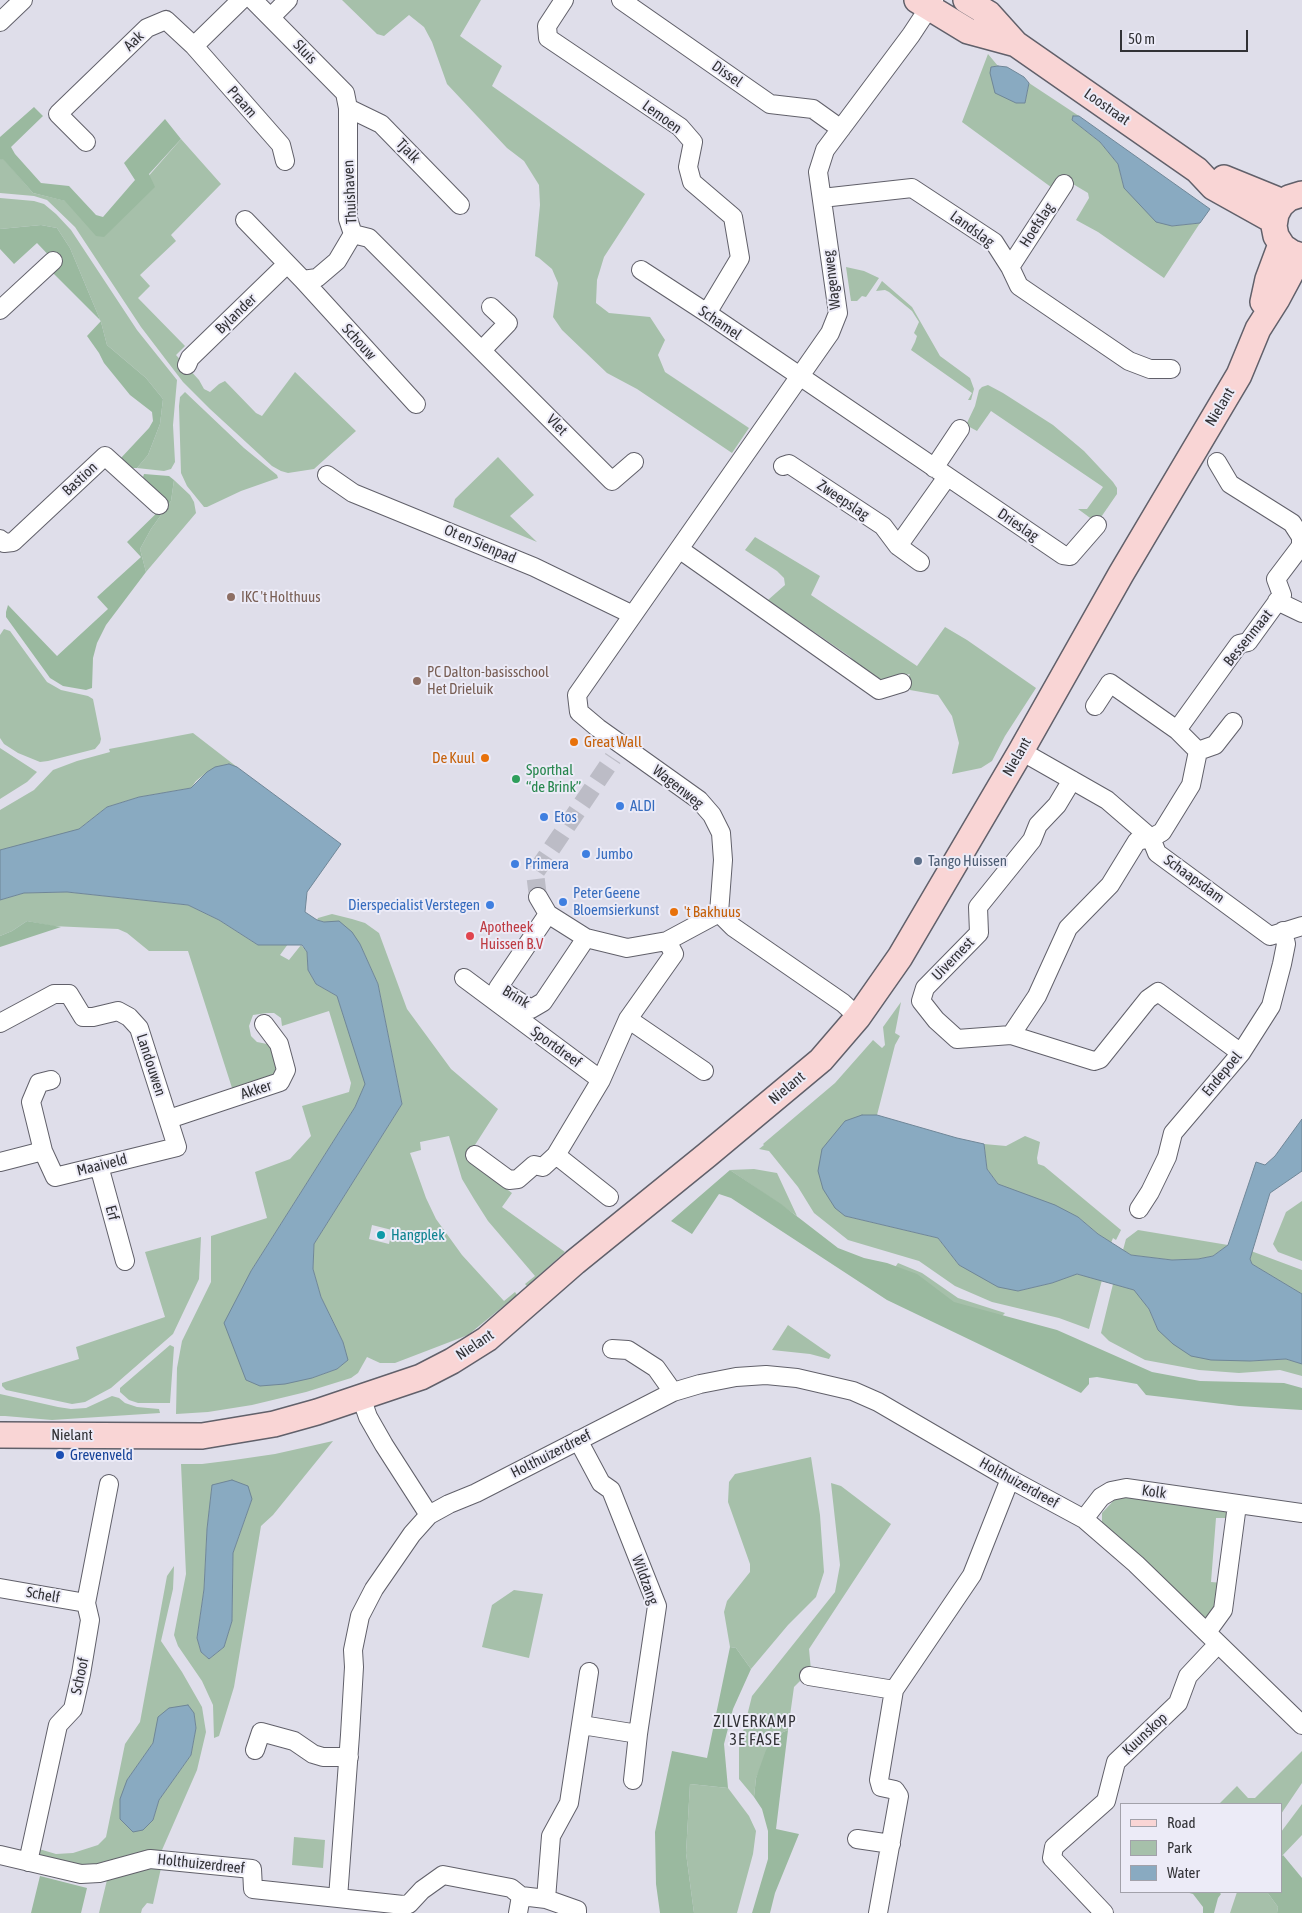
<!DOCTYPE html>
<html>
<head>
<meta charset="utf-8">
<style>
  body { margin:0 }
  #map { position:relative; width:1302px; height:1913px; overflow:hidden; background:#dfdeea; font-family:"Asap Condensed",sans-serif }
  canvas { display:block }
  .legend { position:absolute; left:1120px; top:1803px; width:162px; height:90px; box-sizing:border-box; background:#ecebf7; border:1px solid #a2a1aa; margin:0; padding:6px 9px; list-style:none; font-size:15px; color:#323236 }
  .legend li { display:flex; align-items:center; gap:10px; height:25px }
  .legend b { width:25px; border:1px solid #a2a1aa }
  .scale { position:absolute; left:1120px; top:30px; width:128px; height:22px; box-sizing:border-box; border:2px solid #323236; border-top:0; padding-left:6px; font-size:15px; line-height:18px; white-space:nowrap; color:#323236; -webkit-text-stroke:4px #ecebf7; paint-order:stroke }
</style>
</head>
<body>
<div id="map">
<canvas width="1302" height="1913"></canvas>
<ul class="legend">
<li><b style="height:6px;background:#f9d5d5"></b>Road</li>
<li><b style="height:14px;background:#a6c0aa"></b>Park</li>
<li><b style="height:14px;background:#89aac1"></b>Water</li>
</ul>
<div class="scale">50 m</div>
</div>
<script>
const ctx = document.querySelector('canvas').getContext('2d');
ctx.lineJoin = 'round';
function fill(path, color) { ctx.fillStyle = color; ctx.fill(path, 'evenodd'); }
const toPath = rows => new Path2D(rows.map(r => 'M' + r).join(''));
function trace(path, color, width, dash) { ctx.strokeStyle = color; ctx.lineWidth = width; ctx.lineCap = dash ? 'butt' : 'round'; ctx.setLineDash(dash || []); ctx.stroke(path); }
function write(font, color, halo, rows, align = 'center') {
  ctx.font = font + ' "Asap Condensed",sans-serif'; ctx.lineWidth = 4; ctx.setLineDash([]); ctx.textBaseline = 'middle'; ctx.strokeStyle = halo; ctx.fillStyle = color; for (const [text, x, y, turn = 0] of rows) {
    ctx.save(); ctx.translate(x, y); ctx.rotate((+turn || 0) * Math.PI / 180); ctx.textAlign = isNaN(turn) ? turn : align; if (halo) ctx.strokeText(text, 0, 0); ctx.fillText(text, 0, 0); ctx.restore();
  }
}
fill(toPath([
  [342,0,481,0,460,36,502,66,492,86,645,194,604,257,597,280,596,303,609,313,650,317,665,340,658,355,665,372,749,428,732,453,637,389,607,373,562,330,553,317,558,283,552,269,539,258,535,256,540,205,539,185,524,161,507,148,447,84,432,42,424,27,409,15,384,36,377,34],
  [988,54,998,66,991,67,1016,103,1025,103,1029,83,1079,116,1073,116,1072,120,1100,142,1118,164,1124,188,1172,226,1200,223,1164,278,1098,232,1076,220,1089,198,1088,193,1063,178,1055,190,962,122],
  [181,139,221,184,171,235,176,241,140,275,150,286,138,298,185,346,176,355,199,380,204,389,210,392,219,384,225,381,256,413,262,416,295,372,356,431,314,469,288,473,281,471,272,466,210,409,183,382,141,327,75,227,47,200,34,196,0,193,0,160,3,158,33,193,66,201,104,227],
  [0,198,34,201,44,204,56,214,71,230,137,330,177,380,173,425,175,462,171,469,164,471,137,468,148,455,160,424,163,399,146,378,107,345,101,322,70,248,57,228,41,225,0,229],
  [846,267,864,271,879,278,866,297,862,296,857,301,851,301],
  [882,281,912,307,940,356,970,378,974,389,971,400,968,400,972,393,911,350,915,342,917,336,914,333,919,322,912,311,889,292,885,290,876,291],
  [988,385,1003,393,1053,425,1084,451,1113,482,1117,488,1117,494,1097,523,1078,509,1087,509,1103,487,991,411,977,431,966,425,975,406,979,390,982,387],
  [185,392,244,448,277,475,278,478,241,491,207,507,204,507,187,486,181,473,179,406,180,397],
  [498,457,534,495,510,516,537,542,453,507,455,499],
  [174,480,190,495,194,502,196,513,146,572,140,549,151,529,171,501],
  [755,537,820,576,811,595,917,666,945,627,967,640,1036,688,1005,736,992,761,981,768,952,774,959,743,952,716,938,695,910,690,906,680,910,674,883,680,868,674,849,656,768,600,785,585,784,578,777,571,745,550],
  [4,629,10,631,47,682,61,690,88,696,93,699,101,739,100,743,95,749,48,761,40,762,18,753,4,744,0,738,0,635],
  [193,733,237,767,229,764,207,772,196,781,191,788,139,797,107,807,79,829,69,833,0,850,0,810,34,790,53,770,77,761,110,752,109,749],
  [0,748,37,772,27,782,0,799],
  [67,892,188,905,219,920,258,945,288,944,280,955,289,960,301,945,307,952,308,970,316,984,337,996,366,1083,355,1107,251,1271,312,1378,337,1369,347,1360,343,1342,321,1297,313,1269,314,1244,402,1104,378,984,360,944,324,922,317,920,318,918,332,914,352,919,365,923,379,933,407,1009,451,1069,498,1109,466,1159,512,1193,502,1207,565,1252,527,1286,525,1284,535,1276,488,1221,474,1199,462,1179,449,1136,420,1142,421,1150,410,1153,426,1198,436,1219,462,1255,504,1301,515,1292,517,1295,468,1335,395,1363,380,1363,367,1357,358,1373,351,1378,306,1392,252,1405,208,1412,176,1414,177,1368,182,1341,211,1282,211,1236,267,1218,255,1172,290,1159,311,1136,302,1106,349,1092,351,1083,329,1011,282,1026,281,1018,274,1013,267,1013,253,1015,249,1026,251,1036,257,1042,272,1045,278,1074,233,1091,188,951,149,951,127,933,118,929,52,926,27,921,12,931,0,936,0,900,24,893],
  [372,1225,392,1230,389,1244,369,1239],
  [901,1002,895,1033,900,1036,895,1045,877,1115,862,1115,845,1216,938,1238,959,1265,1018,1291,1052,1283,1076,1274,1102,1280,1089,1329,1059,1318,992,1302,955,1286,919,1261,848,1240,814,1213,798,1187,769,1151,759,1149,764,1145,763,1144,835,1083,873,1040,882,1048,885,1045,883,1027],
  [1025,1136,1040,1142,1037,1158,1038,1164,1044,1166,1121,1230,1116,1240,1113,1238,1111,1243,1098,1234,1078,1217,998,1184,987,1169,984,1144,1006,1146],
  [754,1169,777,1173,797,1216,730,1170],
  [1302,1201,1302,1261,1278,1252,1273,1244,1286,1212],
  [1138,1230,1228,1245,1213,1256,1198,1259,1172,1260,1131,1255,1123,1250,1126,1239],
  [201,1237,199,1279,173,1334,111,1388,85,1402,72,1404,6,1390,2,1386,2,1383,79,1359,76,1347,165,1317,145,1252],
  [1251,1251,1302,1270,1302,1294,1252,1264,1250,1259],
  [898,1263,922,1273,958,1298,1005,1313,993,1325,889,1276],
  [1113,1284,1135,1290,1149,1309,1158,1330,1250,1361,1286,1359,1302,1364,1302,1376,1280,1370,1239,1373,1199,1370,1145,1360,1109,1341,1101,1333],
  [788,1325,831,1355,829,1359,810,1354,772,1350],
  [170,1345,174,1347,170,1403,138,1403,129,1400,120,1392,120,1388],
  [0,1394,58,1407,71,1409,86,1408,112,1396,119,1398,125,1403,137,1407,159,1409,160,1413,52,1420,5,1416,0,1416],
  [333,1441,273,1515,261,1526,234,1687,219,1736,214,1738,213,1705,202,1681,178,1646,174,1635,186,1574,181,1464,202,1464,234,1460,275,1454],
  [212,1486,252,1499,233,1553,232,1621,224,1647,209,1659,201,1652,197,1638,204,1589,207,1529],
  [811,1457,820,1515,824,1572,816,1597,788,1625,751,1669,736,1648,730,1647,724,1612,727,1601,750,1572,750,1564,728,1502,729,1482,735,1474],
  [831,1483,841,1486,891,1524,809,1649,811,1670,794,1687,788,1730,776,1735,756,1778,754,1797,739,1779,739,1748,752,1696,835,1592,840,1565],
  [1124,1495,1233,1509,1232,1518,1216,1518,1211,1582,1223,1583,1209,1621,1102,1523,1102,1513,1116,1498],
  [174,1566,173,1589,161,1641,182,1672,202,1707,206,1732,197,1770,162,1850,90,1870,37,1856,39,1849,56,1854,73,1853,98,1845,106,1837,125,1744,140,1722,167,1576],
  [194,1713,196,1728,191,1755,159,1800,153,1820,127,1780,153,1743],
  [514,1590,543,1594,529,1658,482,1647,492,1605],
  [1302,1751,1302,1783,1281,1814,1281,1804,1219,1804,1237,1786,1248,1798,1255,1798],
  [690,1784,728,1788,749,1816,756,1831,753,1854,737,1913,694,1913,686,1853],
  [1302,1804,1302,1835,1281,1857,1281,1832],
  [294,1837,325,1840,323,1868,292,1865],
  [150,1865,161,1868,153,1904,147,1903,142,1909,141,1913,99,1913,107,1880],
  [1237,1892,1267,1892,1278,1907,1277,1913,1230,1913]
]), '#a6c0aa');
fill(toPath([
  [34,107,43,116,11,147,15,154,41,183,69,186,96,215,103,217,135,180,124,163,165,119,181,139,149,174,155,187,104,237,96,236,65,201,33,193,3,159,0,160,0,137],
  [41,225,57,228,70,248,101,322,107,345,146,378,163,399,160,424,148,455,137,468,128,468,120,459,149,428,153,421,152,412,130,395,104,363,99,353,87,336,101,321,51,271,58,265,37,243,14,264,0,249,0,229],
  [144,474,169,476,174,480,171,501,151,529,140,549,146,572,106,625,97,643,93,658,92,688,86,690,63,686,50,678,45,671,6,617,6,612,8,605,57,656,108,609,97,597,141,557,127,542,167,503,143,477],
  [27,921,61,927,0,947,0,936,12,931],
  [730,1170,781,1204,838,1248,864,1258,887,1263,917,1274,954,1302,1057,1330,1152,1372,1200,1381,1284,1383,1302,1388,1302,1410,1239,1406,1146,1395,1137,1384,1097,1377,1089,1378,1089,1384,1081,1393,887,1300,731,1198,719,1194,692,1234,671,1221],
  [730,1647,736,1648,751,1669,733,1709,724,1744,728,1788,690,1784,686,1853,694,1913,660,1913,656,1884,655,1832,672,1751,707,1758],
  [788,1730,776,1829,799,1834,775,1893,770,1913,752,1913,768,1859,768,1831,762,1809,754,1797,756,1778,766,1750,776,1735],
  [1283,1855,1302,1878,1302,1913,1277,1913,1278,1907,1267,1892,1281,1892,1281,1857],
  [40,1876,87,1888,81,1913,31,1913],
  [1186,1892,1219,1892,1221,1894,1218,1898,1214,1913,1203,1913,1203,1907,1193,1894]
]), '#9ab99f');
const water = toPath([
  [998,66,1007,67,1024,77,1029,83,1025,103,1016,103,995,93,990,73,991,67,998,66],
  [1073,116,1079,116,1210,209,1200,223,1172,226,1156,222,1124,188,1118,164,1100,142,1072,120,1073,116],
  [229,764,237,767,341,844,307,892,305,912,317,920,324,922,339,921,352,932,360,944,378,984,402,1104,314,1244,313,1269,321,1297,343,1342,348,1360,337,1369,312,1378,285,1384,260,1386,246,1380,224,1323,251,1271,355,1107,365,1084,337,996,316,984,308,970,307,952,302,945,258,945,219,920,188,905,67,892,24,893,0,900,0,850,79,829,107,807,139,797,191,788,207,772,215,767,229,764],
  [862,1115,877,1115,957,1138,984,1144,987,1169,998,1184,1055,1205,1078,1217,1098,1234,1131,1255,1172,1260,1198,1259,1213,1256,1228,1245,1256,1162,1265,1165,1275,1156,1302,1119,1302,1171,1270,1193,1250,1259,1252,1264,1302,1294,1302,1364,1286,1359,1250,1361,1211,1360,1191,1356,1173,1344,1158,1330,1149,1309,1134,1290,1077,1274,1052,1283,1018,1291,998,1287,959,1265,938,1238,845,1216,835,1208,823,1189,818,1171,822,1149,845,1121,862,1115],
  [232,1480,248,1486,252,1499,233,1553,232,1621,224,1647,209,1659,201,1652,197,1638,204,1589,207,1529,212,1485,232,1480],
  [188,1705,194,1713,196,1728,191,1755,159,1800,153,1820,143,1830,133,1832,120,1819,120,1799,127,1780,153,1743,158,1717,169,1708,188,1705]
]);
fill(water, '#89aac1');
trace(water, '#6f8697', 1);
trace(toPath([
  [538,897,535,873,613,758]
]), '#bcbcc6', 18, [18, 9]);
const street = toPath([
  [253,0,345,93,348,108,348,219,353,234,337,261,317,278,303,280],
  [564,0,547,26,548,38,680,127,693,142,688,167,692,182,733,217,740,258,707,313],
  [621,0,770,104,813,109,841,129],
  [271,17,288,0],
  [0,22,23,0],
  [194,46,281,145,285,161],
  [348,108,381,124,460,205],
  [86,142,58,114,147,28,166,20,194,46,241,0],
  [822,198,912,188,994,242,1010,267,1019,286,1129,361,1150,369,1171,369],
  [245,220,303,280,416,404],
  [353,234,369,238,612,481,634,462],
  [1010,267,1064,184],
  [641,270,707,313,1063,555,1070,556,1097,525],
  [0,310,53,261],
  [482,350,508,323,491,307],
  [187,365,190,358,287,264],
  [783,466,789,464,883,526,898,546,920,562],
  [934,468,960,429],
  [327,475,353,493,534,567,633,615],
  [0,539,4,543,13,542,105,456,159,505],
  [898,546,947,477],
  [679,549,879,690,902,683],
  [1277,601,1302,613],
  [1177,730,1239,644,1248,642,1282,595,1276,579,1301,546,1301,537,1292,523,1230,484,1217,462],
  [1021,751,1107,800,1151,838,1157,853,1270,936,1302,926],
  [1198,751,1215,745,1233,722],
  [1072,780,1057,805,1038,825,1032,840,978,907,979,933,925,988,921,1001,936,1020,957,1039,1011,1035,1094,1061,1100,1059,1148,999,1158,992,1241,1053],
  [538,897,548,914],
  [719,913,723,860,721,833,712,815,699,800,598,728,579,712,577,695,830,333,838,313,818,172,825,150,911,35,934,0],
  [719,913,733,927,843,1003,858,1017],
  [548,914,586,938,543,1002,531,1009,498,988,548,914],
  [586,938,627,948,667,941,719,913],
  [464,978,601,1080],
  [628,1019,704,1071],
  [0,1023,54,994,69,994,83,1017,93,1017,118,1011,129,1017,139,1028,177,1147,55,1177,43,1151,0,1162],
  [1011,1035,1037,996,1068,928,1110,885,1137,841,1151,838,1162,832,1191,785,1198,751,1177,730,1110,683,1095,706],
  [169,1119,280,1082,286,1070,279,1044,264,1024],
  [43,1151,31,1102,39,1083,51,1080],
  [475,1155,509,1180,518,1179,534,1165,543,1167,556,1155,601,1080,628,1019,674,954,667,941],
  [556,1155,609,1197],
  [99,1166,125,1261],
  [1139,1209,1150,1192,1167,1157,1173,1133,1241,1053,1271,1006,1282,964,1286,944,1283,931],
  [612,1349,628,1350,656,1368,673,1392],
  [361,1397,368,1417,384,1445,429,1515],
  [578,1440,601,1483,611,1490,657,1606,638,1734,582,1725],
  [1084,1519,1101,1497,1111,1491,1126,1488,1302,1513],
  [0,1588,86,1603],
  [1207,1632,1223,1610,1237,1505],
  [809,1676,894,1690,972,1575,1010,1479],
  [255,1750,261,1732,294,1741,313,1754,323,1757,349,1757],
  [633,1780,638,1734],
  [857,1839,891,1844],
  [0,1855,81,1874,99,1873,150,1859,252,1869,253,1889,338,1898,350,1735,354,1667,353,1650,360,1616,374,1589,412,1534,429,1515,449,1504,476,1493,673,1392,700,1384,736,1377,766,1375,797,1378,853,1391,878,1402,1010,1479,1084,1519,1136,1564,1302,1725],
  [28,1862,58,1725,73,1709,81,1674,90,1620,86,1603,109,1484],
  [338,1898,403,1905,409,1904,422,1890,443,1875,511,1888,521,1896,546,1899],
  [518,1913,521,1896],
  [577,1913,577,1910,546,1899,551,1836,569,1803,589,1672],
  [878,1913,899,1796,895,1790,881,1787,879,1780,894,1690],
  [1104,1913,1052,1858,1054,1847,1106,1801,1116,1762,1178,1703,1188,1676,1218,1644]
]);
const secondary = toPath([
  [917,0,968,31,1016,44],
  [966,0,989,14,1016,44,1197,170,1213,187,1274,221],
  [1224,178,1283,202],
  [1302,194,1289,198,1281,205,1276,214,1274,226,1276,236,1283,247,1292,253,1302,256],
  [1263,302,1268,279,1281,244],
  [0,1435,202,1436,274,1424,317,1412,421,1377,452,1361,487,1339,575,1262,707,1155,821,1060,858,1017,900,957,1021,751,1121,574,1239,375,1258,329,1277,299,1300,256]
]);
trace(street, '#61606a', 20);
trace(secondary, '#61606a', 28);
trace(street, '#fff', 18);
trace(secondary, '#f9d5d5', 25);
for (const [x, y, r, color] of [
  [231,597,5,"#8d6e63"],
  [417,681,5,"#8d6e63"],
  [574,742,5,"#e8710a"],
  [485,758,5,"#e8710a"],
  [516,779,5,"#2e9e5b"],
  [620,806,5,"#3f7fe0"],
  [544,817,5,"#3f7fe0"],
  [586,854,5,"#3f7fe0"],
  [918,861,5,"#5c6f8a"],
  [515,864,5,"#3f7fe0"],
  [563,902,5,"#3f7fe0"],
  [490,905,5,"#3f7fe0"],
  [674,912,5,"#e8710a"],
  [470,936,5,"#e0444e"],
  [381,1235,5,"#0f9aa8"],
  [60,1455,5,"#1a4fb4"]
]) { const dot = new Path2D(); dot.arc(x, y, r, 0, 2 * Math.PI); ctx.fillStyle = color; ctx.fill(dot); trace(dot, '#ecebf7', 2); }
write('15px', '#323236', '#ecebf7', [
  ["Aak",134,41,-44],
  ["Sluis",305,52,46],
  ["Dissel",727,74,35],
  ["Praam",242,102,49],
  ["Loostraat",1107,107,35],
  ["Lemoen",662,117,36],
  ["Tjalk",408,151,46],
  ["Thuishaven",350,192,-93],
  ["Hoefslag",1037,225,-57],
  ["Landslag",972,229,36],
  ["Wagenweg",832,280,-97],
  ["Bylander",236,314,-44],
  ["Schamel",720,323,34],
  ["Schouw",359,342,48],
  ["Nielant",1220,407,-59],
  ["Vlet",557,425,46],
  ["Bastion",80,479,-43],
  ["Zweepslag",843,500,34],
  ["Drieslag",1018,525,34],
  ["Ot en Sienpad",480,544,23],
  ["Bessenmaat",1248,638,-51],
  ["Nielant",1017,757,-60],
  ["Wagenweg",678,787,38],
  ["Schaapsdam",1194,879,36],
  ["Uivernest",953,959,-46],
  ["Brink",516,997,31],
  ["Sportdreef",556,1047,36],
  ["Landouwen",151,1065,72],
  ["Endepoel",1222,1074,-50],
  ["Nielant",787,1088,-40],
  ["Akker",256,1090,-18],
  ["Maaiveld",102,1165,-14],
  ["Erf",112,1213,75],
  ["Nielant",475,1345,-34],
  ["Nielant",72,1435],
  ["Holthuizerdreef",551,1454,-27],
  ["Holthuizerdreef",1019,1483,29],
  ["Kolk",1154,1492,8],
  ["Wildzang",645,1580,70],
  ["Schelf",43,1595,10],
  ["Schoof",80,1676,-78],
  ["Kuunskop",1145,1734,-43],
  ["Holthuizerdreef",201,1864,6]
]);
write('15px', '#785e54', '#ecebf7', [
  ["IKC 't Holthuus",241,597],
  ["PC Dalton-basisschool",427,672],
  ["Het Drieluik",427,689]
], 'left');
write('15px', '#c56008', '#ecebf7', [
  ["Great Wall",584,742],
  ["De Kuul",475,758,"right"],
  ["'t Bakhuus",684,912]
], 'left');
write('15px', '#27864d', '#ecebf7', [
  ["Sporthal",526,770],
  ["“de Brink”",526,787]
], 'left');
write('15px', '#366cbe', '#ecebf7', [
  ["ALDI",630,806],
  ["Etos",554,817],
  ["Jumbo",596,854],
  ["Primera",525,864],
  ["Peter Geene",573,893],
  ["Bloemsierkunst",573,910],
  ["Dierspecialist Verstegen",480,905,"right"]
], 'left');
write('15px', '#4e5e75', '#ecebf7', [
  ["Tango Huissen",928,861]
], 'left');
write('15px', '#be3a42', '#ecebf7', [
  ["Apotheek",480,927],
  ["Huissen B.V",480,944]
], 'left');
write('15px', '#0d838f', '#ecebf7', [
  ["Hangplek",391,1235]
], 'left');
write('15px', '#164399', '#ecebf7', [
  ["Grevenveld",70,1455]
], 'left');
ctx.letterSpacing = '1px';
write('16px', '#323236', '#ecebf7', [
  ["ZILVERKAMP",755,1722],
  ["3E FASE",755,1740]
]);
ctx.letterSpacing = '0px';
</script>
</body>
</html>
